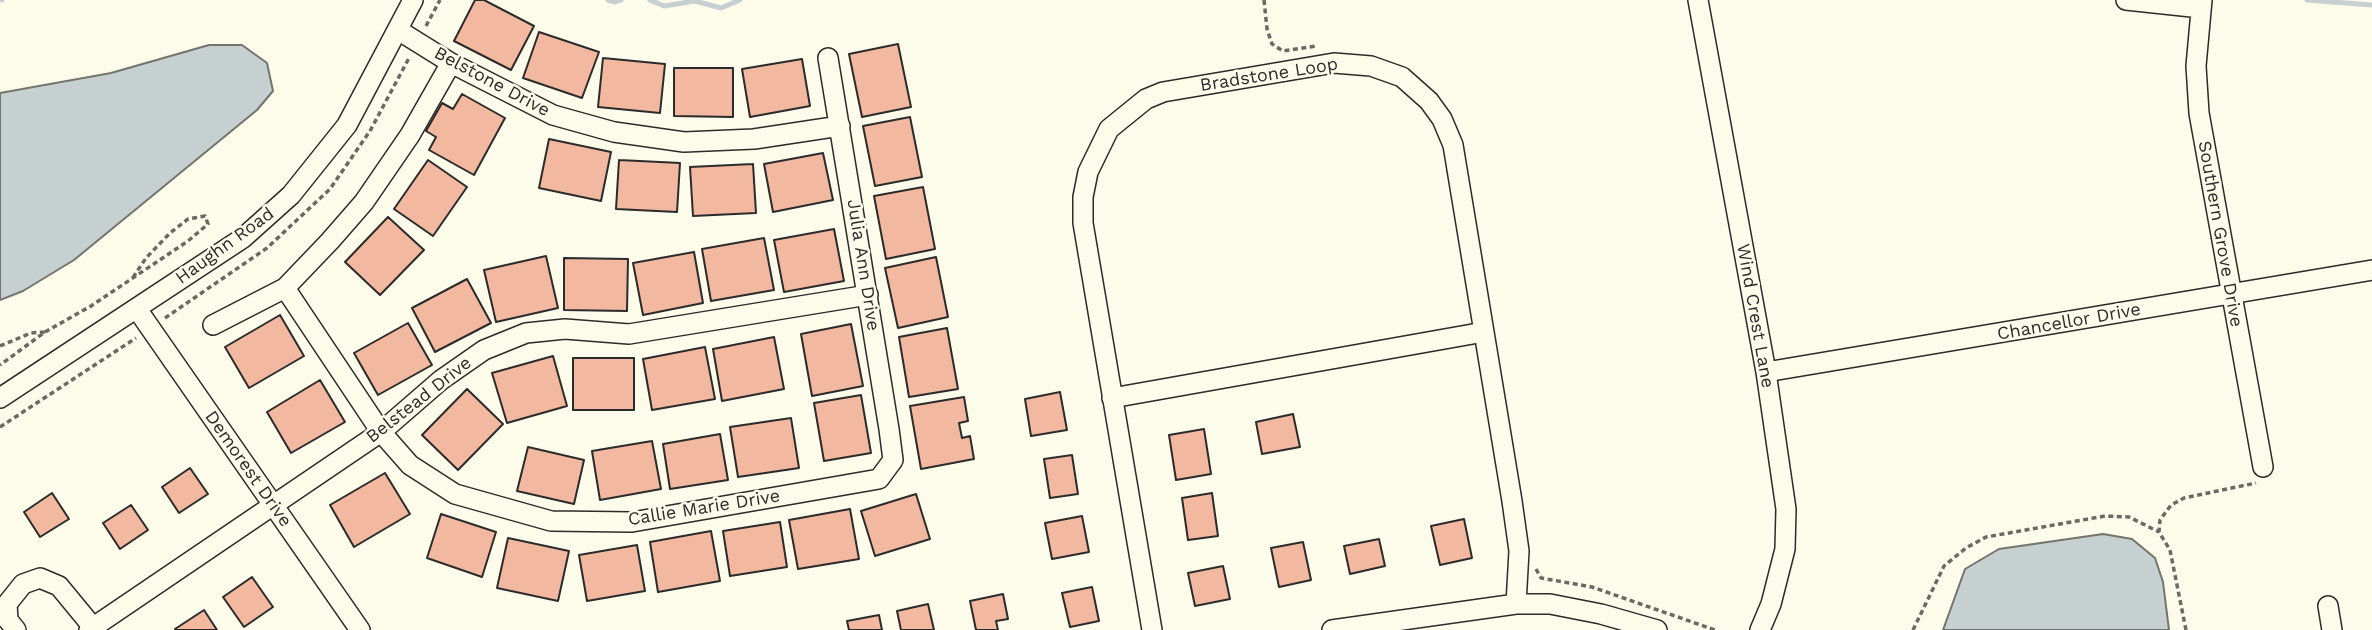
<!DOCTYPE html>
<html>
<head>
<meta charset="utf-8">
<style>
  body { margin:0 }
  canvas { display:block; background:#fdfbea }
</style>
</head>
<body>
<canvas width="2372" height="630"></canvas>
<script>
const ctx = document.querySelector('canvas').getContext('2d');
ctx.lineJoin = 'round';
function fill(path, color) { ctx.fillStyle = color; ctx.fill(path, 'evenodd'); }
const toPath = rows => new Path2D(rows.map(r => 'M' + r).join(''));
function trace(path, color, width, dash) { ctx.strokeStyle = color; ctx.lineWidth = width; ctx.lineCap = dash ? 'butt' : 'round'; ctx.setLineDash(dash || []); ctx.stroke(path); }
function write(font, color, halo, rows, align = 'center') {
  ctx.font = font + ' "Work Sans",sans-serif'; ctx.lineWidth = 5; ctx.setLineDash([]); ctx.textBaseline = 'middle'; ctx.strokeStyle = halo; ctx.fillStyle = color; for (const [text, x, y, turn = 0] of rows) {
    ctx.save(); ctx.translate(x, y); ctx.rotate((+turn || 0) * Math.PI / 180); ctx.textAlign = isNaN(turn) ? turn : align; if (halo) ctx.strokeText(text, 0, 0); ctx.fillText(text, 0, 0); ctx.restore();
  }
}
const water = toPath([
  [209,45,242,45,267,63,273,91,257,110,74,260,23,291,0,300,0,93,111,73,209,45],
  [2103,534,2132,539,2155,558,2163,582,2169,630,1943,630,1965,569,1999,549,2103,534]
]);
fill(water, '#c7d0d0');
trace(water, '#74746e', 2);
trace(toPath([
  [0,0,2,0],
  [608,0,615,2,621,0],
  [650,0,664,6,695,1,721,8,740,0],
  [2307,0,2372,5]
]), '#c7d0d0', 5);
const building = toPath([
  [475,0,484,0,534,26,511,70,454,41,475,0],
  [539,32,599,52,582,98,523,78,539,32],
  [898,44,911,107,862,117,849,54,898,44],
  [603,58,665,64,660,113,598,107,603,58],
  [802,59,810,106,750,117,742,69,802,59],
  [674,68,733,68,733,117,674,116,674,68],
  [462,94,505,118,474,175,429,150,436,137,426,131,442,103,453,109,462,94],
  [910,117,922,177,875,186,863,126,910,117],
  [549,139,611,152,601,201,539,188,549,139],
  [823,153,833,200,773,212,764,164,823,153],
  [428,160,467,187,433,236,394,209,428,160],
  [619,160,680,163,677,212,616,209,619,160],
  [753,164,756,213,693,216,690,167,753,164],
  [923,187,935,249,886,259,874,196,923,187],
  [388,217,424,250,380,295,345,262,388,217],
  [834,229,844,281,784,292,774,240,834,229],
  [764,238,774,290,711,301,702,249,764,238],
  [694,252,703,303,643,315,633,263,694,252],
  [546,256,558,308,496,322,484,270,546,256],
  [936,257,948,317,898,328,885,268,936,257],
  [564,258,628,259,627,311,564,310,564,258],
  [467,279,491,323,435,352,412,308,467,279],
  [280,315,304,356,249,388,225,347,280,315],
  [408,323,432,365,378,395,354,353,408,323],
  [851,324,863,386,812,396,801,334,851,324],
  [947,328,958,389,909,397,899,337,947,328],
  [774,337,784,389,722,401,713,349,774,337],
  [705,347,715,399,652,410,643,359,705,347],
  [553,356,567,406,507,423,492,373,553,356],
  [573,358,634,358,634,410,573,410,573,358],
  [320,380,345,422,291,453,267,412,320,380],
  [467,389,503,424,458,470,422,435,467,389],
  [1060,392,1067,430,1031,436,1025,399,1060,392],
  [861,395,871,453,824,461,814,403,861,395],
  [964,397,968,421,959,423,962,438,970,436,974,459,921,469,910,406,964,397],
  [1293,414,1300,447,1262,454,1256,422,1293,414],
  [791,418,799,468,738,477,730,427,791,418],
  [1204,429,1211,474,1176,480,1169,435,1204,429],
  [720,434,728,480,670,489,663,444,720,434],
  [652,441,661,489,600,500,592,451,652,441],
  [528,447,584,460,574,504,517,491,528,447],
  [1072,455,1078,494,1050,498,1044,459,1072,455],
  [190,468,208,494,179,513,162,487,190,468],
  [385,473,410,514,354,547,330,505,385,473],
  [52,493,69,519,40,537,24,512,52,493],
  [1212,493,1218,536,1188,540,1182,498,1212,493],
  [916,494,930,539,875,556,861,511,916,494],
  [131,505,148,530,120,549,103,523,131,505],
  [850,509,859,559,798,569,789,520,850,509],
  [441,514,496,532,482,577,427,558,441,514],
  [1082,516,1089,552,1052,559,1045,523,1082,516],
  [1464,519,1472,558,1440,565,1431,526,1464,519],
  [780,522,787,567,730,576,723,531,780,522],
  [711,531,720,581,658,592,650,542,711,531],
  [508,538,569,551,558,601,497,588,508,538],
  [1379,539,1385,566,1350,574,1344,546,1379,539],
  [1303,542,1311,580,1279,587,1271,548,1303,542],
  [637,545,645,591,587,601,579,555,637,545],
  [1223,566,1230,599,1195,606,1188,573,1223,566],
  [252,577,273,607,244,627,223,597,252,577],
  [1092,587,1099,621,1070,627,1062,593,1092,587],
  [1003,594,1008,619,996,621,998,630,976,630,970,601,1003,594],
  [928,604,934,630,901,630,897,611,928,604],
  [204,610,217,630,176,630,175,629,204,610],
  [879,615,882,630,849,630,847,621,879,615]
]);
fill(building, '#f2b8a0');
trace(building, '#2b2b2b', 2);
const minor = toPath([
  [1698,0,1766,372,1786,509,1785,549,1771,604,1760,630],
  [2126,0,2201,8],
  [2202,0,2196,66,2199,113,2263,467],
  [398,30,451,63,553,115,614,132,684,142,754,139,840,126],
  [285,288,381,432,410,465,455,494,551,521,632,522,879,479,893,460,889,429,828,58],
  [137,309,360,630],
  [213,325,285,288,330,241,364,202,410,135,451,63],
  [1766,372,2372,270],
  [0,398,243,238,291,195,347,125,413,0],
  [1112,398,1484,332],
  [2328,606,2332,630],
  [16,630,8,620,7,604,23,584,40,578,59,586,92,626],
  [89,630,381,432,441,380,484,350,526,333,565,329,629,334,868,295],
  [1152,630,1083,223,1083,197,1088,172,1109,129,1146,99,1163,92,1334,63,1371,66,1402,77,1429,101,1442,119,1453,145,1512,501,1519,551,1516,604],
  [1332,630,1516,604,1550,604,1601,614,1657,630]
]);
trace(minor, '#2b2b2b', 22);
trace(toPath([
  [1264,0,1267,29,1272,44,1283,51,1317,46],
  [426,26,440,0],
  [165,318,267,248,330,189,370,131,409,58],
  [45,332,91,306,188,241,208,224,205,216,188,219,170,233,146,258,132,279],
  [0,346,31,333,45,332,0,365],
  [0,427,136,338],
  [1536,569,1541,578,1592,587,1715,630],
  [1913,630,1944,566,1966,548,1986,537,2105,516,2129,517,2159,532],
  [2186,630,2170,550,2159,532,2160,520,2171,505,2184,498,2256,483]
]), '#6a6964', 3.5, [5, 3.5]);
trace(minor, '#fdfbea', 19);
write('18px', '#2b2b2b', '#fdfbea', [
  ["Bradstone Loop",1269,75,-9],
  ["Belstone Drive",492,82,28],
  ["Southern Grove Drive",2220,234,80],
  ["Haughn Road",225,246,-36],
  ["Julia Ann Drive",863,265,81],
  ["Wind Crest Lane",1755,316,80],
  ["Chancellor Drive",2069,322,-10],
  ["Belstead Drive",419,400,-38],
  ["Demorest Drive",248,469,55],
  ["Callie Marie Drive",704,508,-9]
]);
</script>
</body>
</html>
